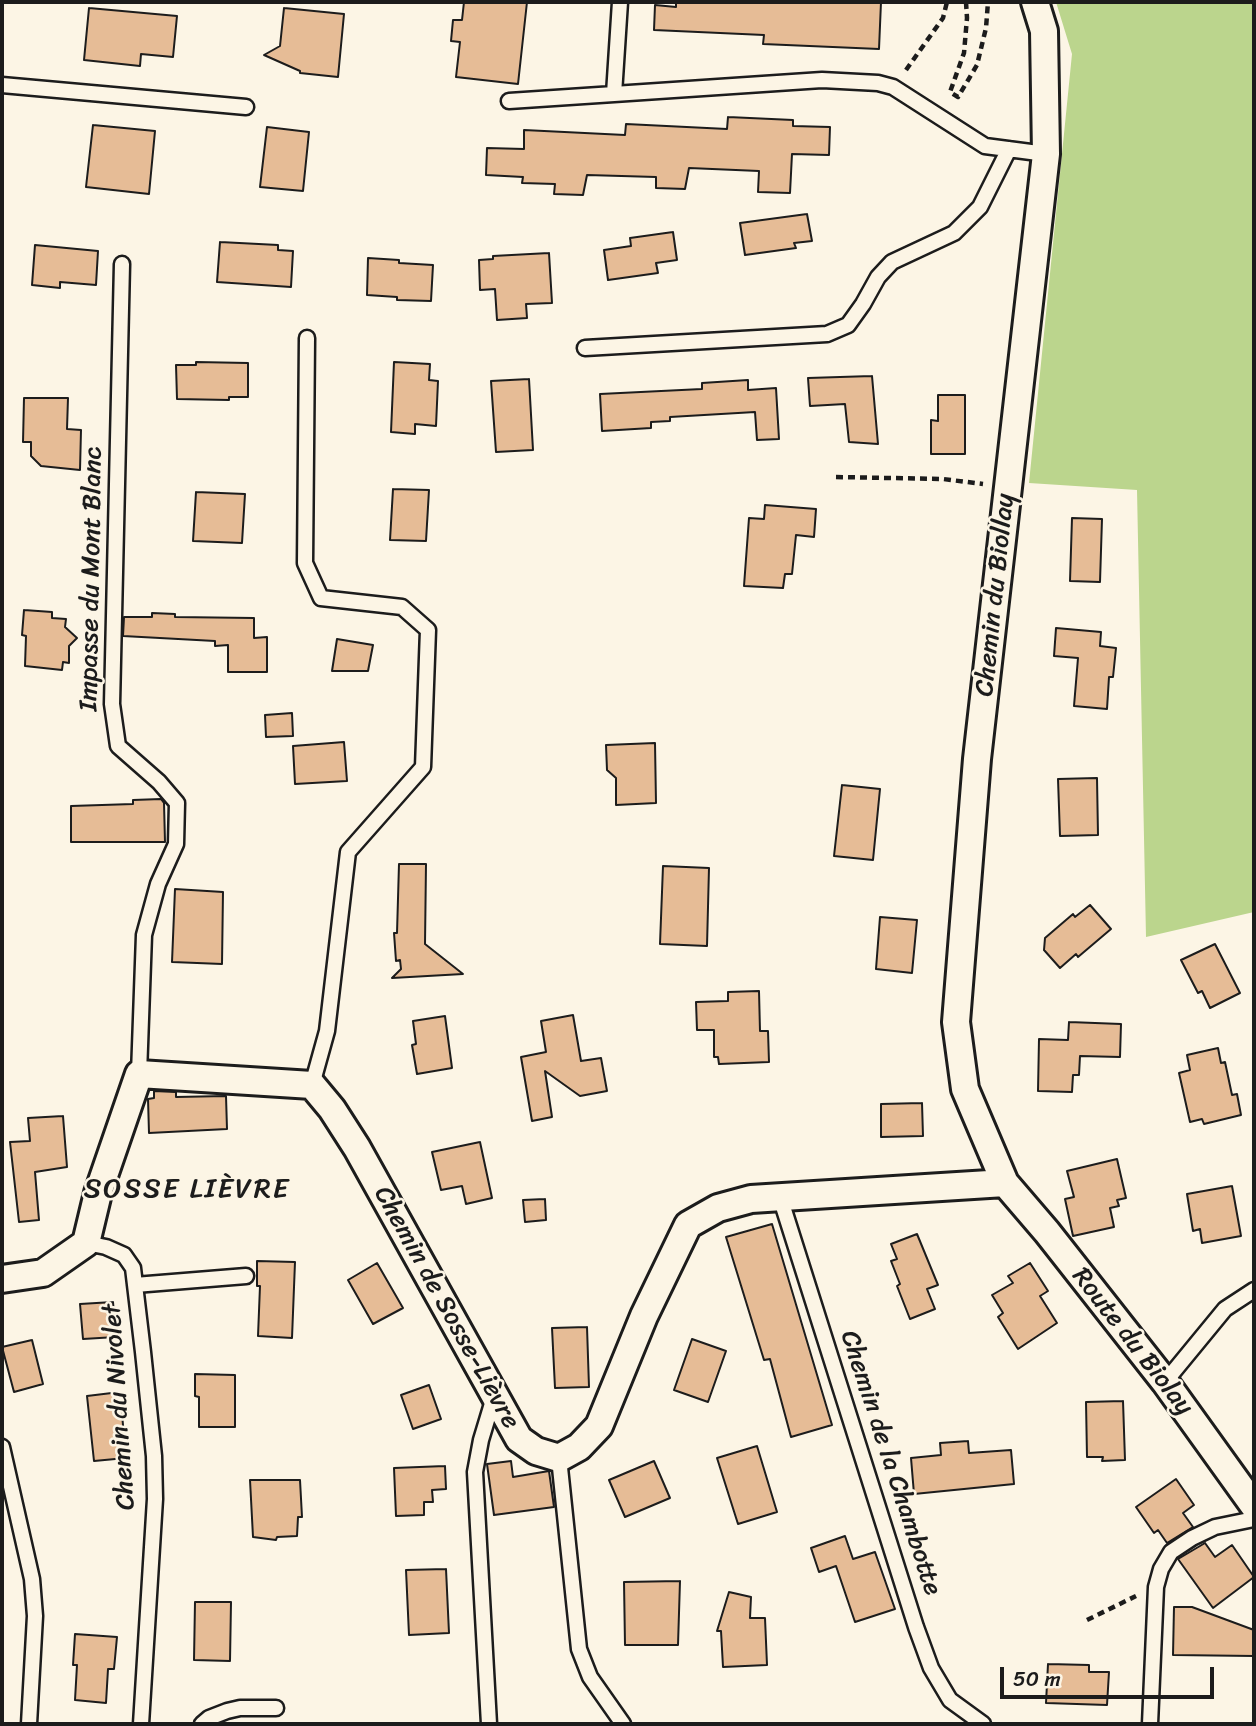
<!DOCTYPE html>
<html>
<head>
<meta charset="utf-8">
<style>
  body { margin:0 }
  #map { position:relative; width:1256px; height:1726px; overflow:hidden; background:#fcf5e5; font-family:Sriracha,sans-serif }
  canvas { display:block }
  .frame { position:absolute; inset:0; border:4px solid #1c1c1c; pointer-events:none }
  .scale { position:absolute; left:1000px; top:1667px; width:214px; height:32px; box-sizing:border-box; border:4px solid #1c1c1c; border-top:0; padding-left:9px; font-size:21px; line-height:24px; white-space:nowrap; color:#1c1c1c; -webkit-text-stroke:5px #fcf5e5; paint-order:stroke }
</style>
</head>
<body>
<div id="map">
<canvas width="1256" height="1726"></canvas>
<div class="frame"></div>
<div class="scale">50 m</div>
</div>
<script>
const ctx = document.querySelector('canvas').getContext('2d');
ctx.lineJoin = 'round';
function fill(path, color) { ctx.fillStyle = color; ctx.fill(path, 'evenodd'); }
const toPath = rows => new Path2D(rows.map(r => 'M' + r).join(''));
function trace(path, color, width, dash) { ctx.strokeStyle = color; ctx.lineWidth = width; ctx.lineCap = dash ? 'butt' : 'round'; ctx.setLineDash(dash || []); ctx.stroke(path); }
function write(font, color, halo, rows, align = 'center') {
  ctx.font = font + ' Sriracha,sans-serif'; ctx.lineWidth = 5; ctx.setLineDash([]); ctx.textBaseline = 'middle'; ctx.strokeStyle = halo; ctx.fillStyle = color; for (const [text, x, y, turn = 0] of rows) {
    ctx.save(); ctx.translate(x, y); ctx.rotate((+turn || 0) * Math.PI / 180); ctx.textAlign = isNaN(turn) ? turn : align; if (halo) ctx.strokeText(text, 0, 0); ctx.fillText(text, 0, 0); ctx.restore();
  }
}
fill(toPath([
  [1056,2,1254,2,1254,912,1146,937,1137,490,1029,483,1072,54]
]), '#bbd58d');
const building = toPath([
  [464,2,527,2,518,84,456,77,460,42,451,41,453,20,462,20,464,2],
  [676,2,881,2,879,49,763,44,764,35,654,30,655,5,676,7,676,2],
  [89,8,177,16,173,57,141,54,140,66,84,60,89,8],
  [284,8,344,14,338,77,300,73,300,71,264,55,280,46,284,8],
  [728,117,793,120,793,126,830,127,829,155,792,154,790,193,758,192,759,171,689,168,685,189,656,188,656,177,587,175,583,195,554,194,555,184,522,183,523,177,486,175,487,148,524,149,524,130,625,135,626,124,727,129,728,117],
  [93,125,155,131,149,194,86,187,93,125],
  [267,127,309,132,303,191,260,187,267,127],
  [807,214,812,241,794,243,796,248,745,255,740,223,807,214],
  [673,232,677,260,656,263,658,273,608,280,604,250,631,246,630,238,673,232],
  [220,242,278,245,278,250,293,251,291,287,217,282,220,242],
  [35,245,98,251,96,285,60,282,60,288,32,285,35,245],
  [549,253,552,303,526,304,527,318,497,320,495,289,480,290,479,260,493,259,493,256,549,253],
  [368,258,399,260,399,263,433,265,431,301,397,300,397,297,367,295,368,258],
  [196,362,248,363,248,397,229,397,229,400,177,399,176,365,196,365,196,362],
  [394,362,430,364,429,380,438,381,436,426,415,424,415,434,391,432,394,362],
  [872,376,878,444,849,442,845,404,810,406,808,378,872,376],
  [529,379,533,450,496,452,491,381,529,379],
  [748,380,748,390,776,388,779,439,757,440,755,412,670,417,670,421,651,422,651,428,602,431,600,394,702,389,702,383,748,380],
  [938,395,965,395,965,454,931,454,931,420,938,421,938,395],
  [24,398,68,398,67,429,81,430,80,470,41,466,31,456,31,442,23,442,24,398],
  [393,489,429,490,426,541,390,540,393,489],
  [196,492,245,494,242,543,193,541,196,492],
  [765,505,816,509,814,537,796,535,792,574,785,574,783,588,744,586,749,518,764,519,765,505],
  [1072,518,1102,519,1100,582,1070,581,1072,518],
  [24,610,52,612,52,618,66,619,65,627,77,638,69,646,69,663,63,662,62,670,25,666,26,636,22,635,24,610],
  [152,613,175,614,175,617,254,618,254,638,267,637,267,672,228,672,228,645,215,646,215,641,123,636,124,617,152,617,152,613],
  [1056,628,1101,632,1100,646,1116,648,1113,677,1109,677,1107,709,1074,706,1078,658,1054,656,1056,628],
  [337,639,373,645,368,671,332,671,337,639],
  [292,713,293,736,266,737,265,715,292,713],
  [344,742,347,781,295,784,293,746,344,742],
  [655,743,656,803,616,805,616,778,607,770,606,745,655,743],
  [1097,778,1098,835,1060,836,1058,779,1097,778],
  [842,785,880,789,873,860,834,856,842,785],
  [161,799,164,803,165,842,71,842,71,806,133,804,133,800,161,799],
  [399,864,426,864,425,944,463,974,392,978,401,969,400,960,396,961,394,933,397,933,399,864],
  [663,866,709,868,707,946,660,944,663,866],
  [175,889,223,892,222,964,172,962,175,889],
  [1090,905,1111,929,1078,957,1076,954,1060,968,1044,950,1045,938,1073,914,1075,917,1090,905],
  [880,917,917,920,912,973,876,969,880,917],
  [1215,944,1240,993,1210,1008,1202,991,1198,993,1181,960,1215,944],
  [759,991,760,1031,768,1031,769,1062,719,1064,718,1057,714,1057,714,1030,697,1030,696,1002,728,1001,728,992,759,991],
  [573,1015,581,1061,601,1058,607,1091,580,1096,545,1071,552,1117,532,1121,521,1057,546,1052,541,1021,573,1015],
  [445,1016,452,1068,417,1074,412,1045,416,1044,413,1021,445,1016],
  [1069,1022,1121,1024,1120,1057,1080,1056,1079,1075,1073,1075,1072,1092,1038,1091,1039,1039,1068,1040,1069,1022],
  [1218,1048,1221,1063,1225,1062,1232,1095,1237,1094,1241,1115,1204,1124,1202,1119,1190,1122,1179,1073,1190,1070,1187,1055,1218,1048],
  [154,1091,176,1092,176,1097,226,1096,227,1129,149,1133,148,1099,154,1098,154,1091],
  [922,1103,923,1136,881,1137,881,1104,922,1103],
  [63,1116,67,1167,35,1172,39,1220,19,1222,10,1142,30,1141,28,1118,63,1116],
  [480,1142,492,1198,466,1204,462,1186,441,1190,432,1152,480,1142],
  [1117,1159,1126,1198,1117,1200,1119,1206,1110,1208,1114,1227,1073,1236,1065,1199,1074,1197,1067,1171,1117,1159],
  [1232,1186,1241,1236,1202,1243,1200,1229,1193,1231,1187,1194,1232,1186],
  [545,1199,546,1220,525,1222,523,1200,545,1199],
  [772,1224,832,1425,791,1437,770,1359,764,1360,726,1237,772,1224],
  [917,1234,938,1285,927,1289,935,1309,910,1319,897,1286,900,1284,891,1261,897,1259,891,1244,917,1234],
  [257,1261,295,1262,292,1338,258,1336,260,1286,257,1286,257,1261],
  [377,1263,403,1308,373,1324,348,1280,377,1263],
  [1030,1263,1048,1291,1040,1296,1057,1323,1018,1349,998,1317,1003,1313,992,1295,1013,1283,1008,1276,1030,1263],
  [113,1302,116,1337,83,1339,80,1304,113,1302],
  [587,1327,589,1387,555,1388,552,1328,587,1327],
  [692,1339,726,1351,708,1402,674,1390,692,1339],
  [32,1340,43,1384,14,1392,2,1347,32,1340],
  [195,1374,235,1375,235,1427,199,1427,199,1397,195,1396,195,1374],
  [429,1385,441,1419,413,1429,401,1395,429,1385],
  [120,1392,126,1458,94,1461,87,1396,120,1392],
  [1123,1401,1125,1460,1102,1461,1103,1457,1087,1457,1086,1402,1123,1401],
  [968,1441,969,1453,1011,1450,1014,1484,914,1494,911,1458,941,1455,940,1443,968,1441],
  [757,1446,777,1512,738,1524,717,1458,757,1446],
  [511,1461,513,1477,549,1471,554,1507,494,1515,487,1464,511,1461],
  [654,1461,670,1498,625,1517,609,1480,654,1461],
  [445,1466,446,1489,432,1490,433,1502,424,1502,424,1515,396,1516,394,1468,445,1466],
  [1176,1479,1194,1505,1183,1513,1193,1527,1167,1543,1158,1530,1154,1533,1136,1507,1176,1479],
  [250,1480,300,1480,302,1517,298,1517,297,1536,277,1537,276,1540,253,1537,250,1480],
  [845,1536,853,1559,875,1552,895,1609,855,1622,836,1566,819,1572,811,1548,845,1536],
  [1205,1543,1215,1557,1232,1545,1254,1577,1213,1608,1178,1559,1205,1543],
  [446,1569,449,1633,409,1635,406,1570,446,1569],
  [680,1581,678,1645,625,1645,624,1582,680,1581],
  [729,1592,751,1597,750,1618,765,1618,767,1665,723,1667,721,1631,717,1631,729,1592],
  [195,1602,231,1602,230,1661,194,1660,195,1602],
  [1174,1607,1192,1607,1254,1630,1254,1656,1173,1655,1174,1607],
  [75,1634,117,1637,114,1669,108,1669,106,1703,75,1700,77,1665,73,1665,75,1634],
  [1048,1664,1089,1665,1089,1672,1109,1672,1107,1705,1046,1703,1048,1664]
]);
fill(building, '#e6bc96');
trace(building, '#1c1c1c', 2);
const lane = toPath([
  [620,2,614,94,822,80,878,83,893,87,985,146,1046,154],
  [2,85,246,107],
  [509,101,614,94],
  [122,264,112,704,118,746,159,782,177,803,176,844,158,884,144,935,139,1074],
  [307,338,305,563,321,598,402,607,428,630,423,767,348,852,327,1031,312,1085],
  [585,348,827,334,848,325,863,304,878,277,892,262,954,233,980,207,1009,149],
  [780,1197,916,1627,931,1668,950,1700,983,1724],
  [86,1243,106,1247,124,1255,133,1268,143,1352,154,1456,155,1499,141,1724],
  [135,1285,246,1276],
  [1165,1382,1225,1309,1254,1290],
  [2,1447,32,1579,35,1616,29,1724],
  [559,1458,579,1649,590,1677,623,1724],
  [202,1724,209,1718,227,1711,240,1708,276,1708],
  [489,1724,475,1472,481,1440,494,1397],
  [1150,1724,1156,1587,1161,1569,1171,1552,1192,1538,1215,1527,1254,1519]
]);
const street = toPath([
  [1035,2,1044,31,1046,154,977,759,956,1022,965,1089,1005,1183,1047,1232,1165,1382,1254,1506],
  [2,1279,43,1273,86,1243,98,1193,139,1074,312,1085,332,1109,357,1148,519,1439,536,1451,559,1458,579,1447,599,1426,644,1316,688,1225,718,1208,751,1199,1005,1183]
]);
trace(lane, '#1c1c1c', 19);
trace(street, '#1c1c1c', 32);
trace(toPath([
  [966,2,967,18,964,53,950,92,958,97,977,65,986,28,988,2],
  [906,70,943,18,947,2],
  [836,477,943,479,983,484],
  [1087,1620,1136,1596]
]), '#1c1c1c', 4.5, [7, 5]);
trace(lane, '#fcf5e5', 14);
trace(street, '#fcf5e5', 26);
write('26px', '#1c1c1c', '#fcf5e5', [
  ["Impasse du Mont Blanc",92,579,-89],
  ["Chemin du Biollay",996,595,-84],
  ["Chemin de Sosse-Lièvre",446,1308,61],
  ["Route du Biolay",1132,1342,52],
  ["Chemin du Nivolet",120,1407,-94],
  ["Chemin de la Chambotte",890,1463,72]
]);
ctx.letterSpacing = '2px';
write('28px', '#1c1c1c', '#fcf5e5', [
  ["SOSSE LIÈVRE",187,1190]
]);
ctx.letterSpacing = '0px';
</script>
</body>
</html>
